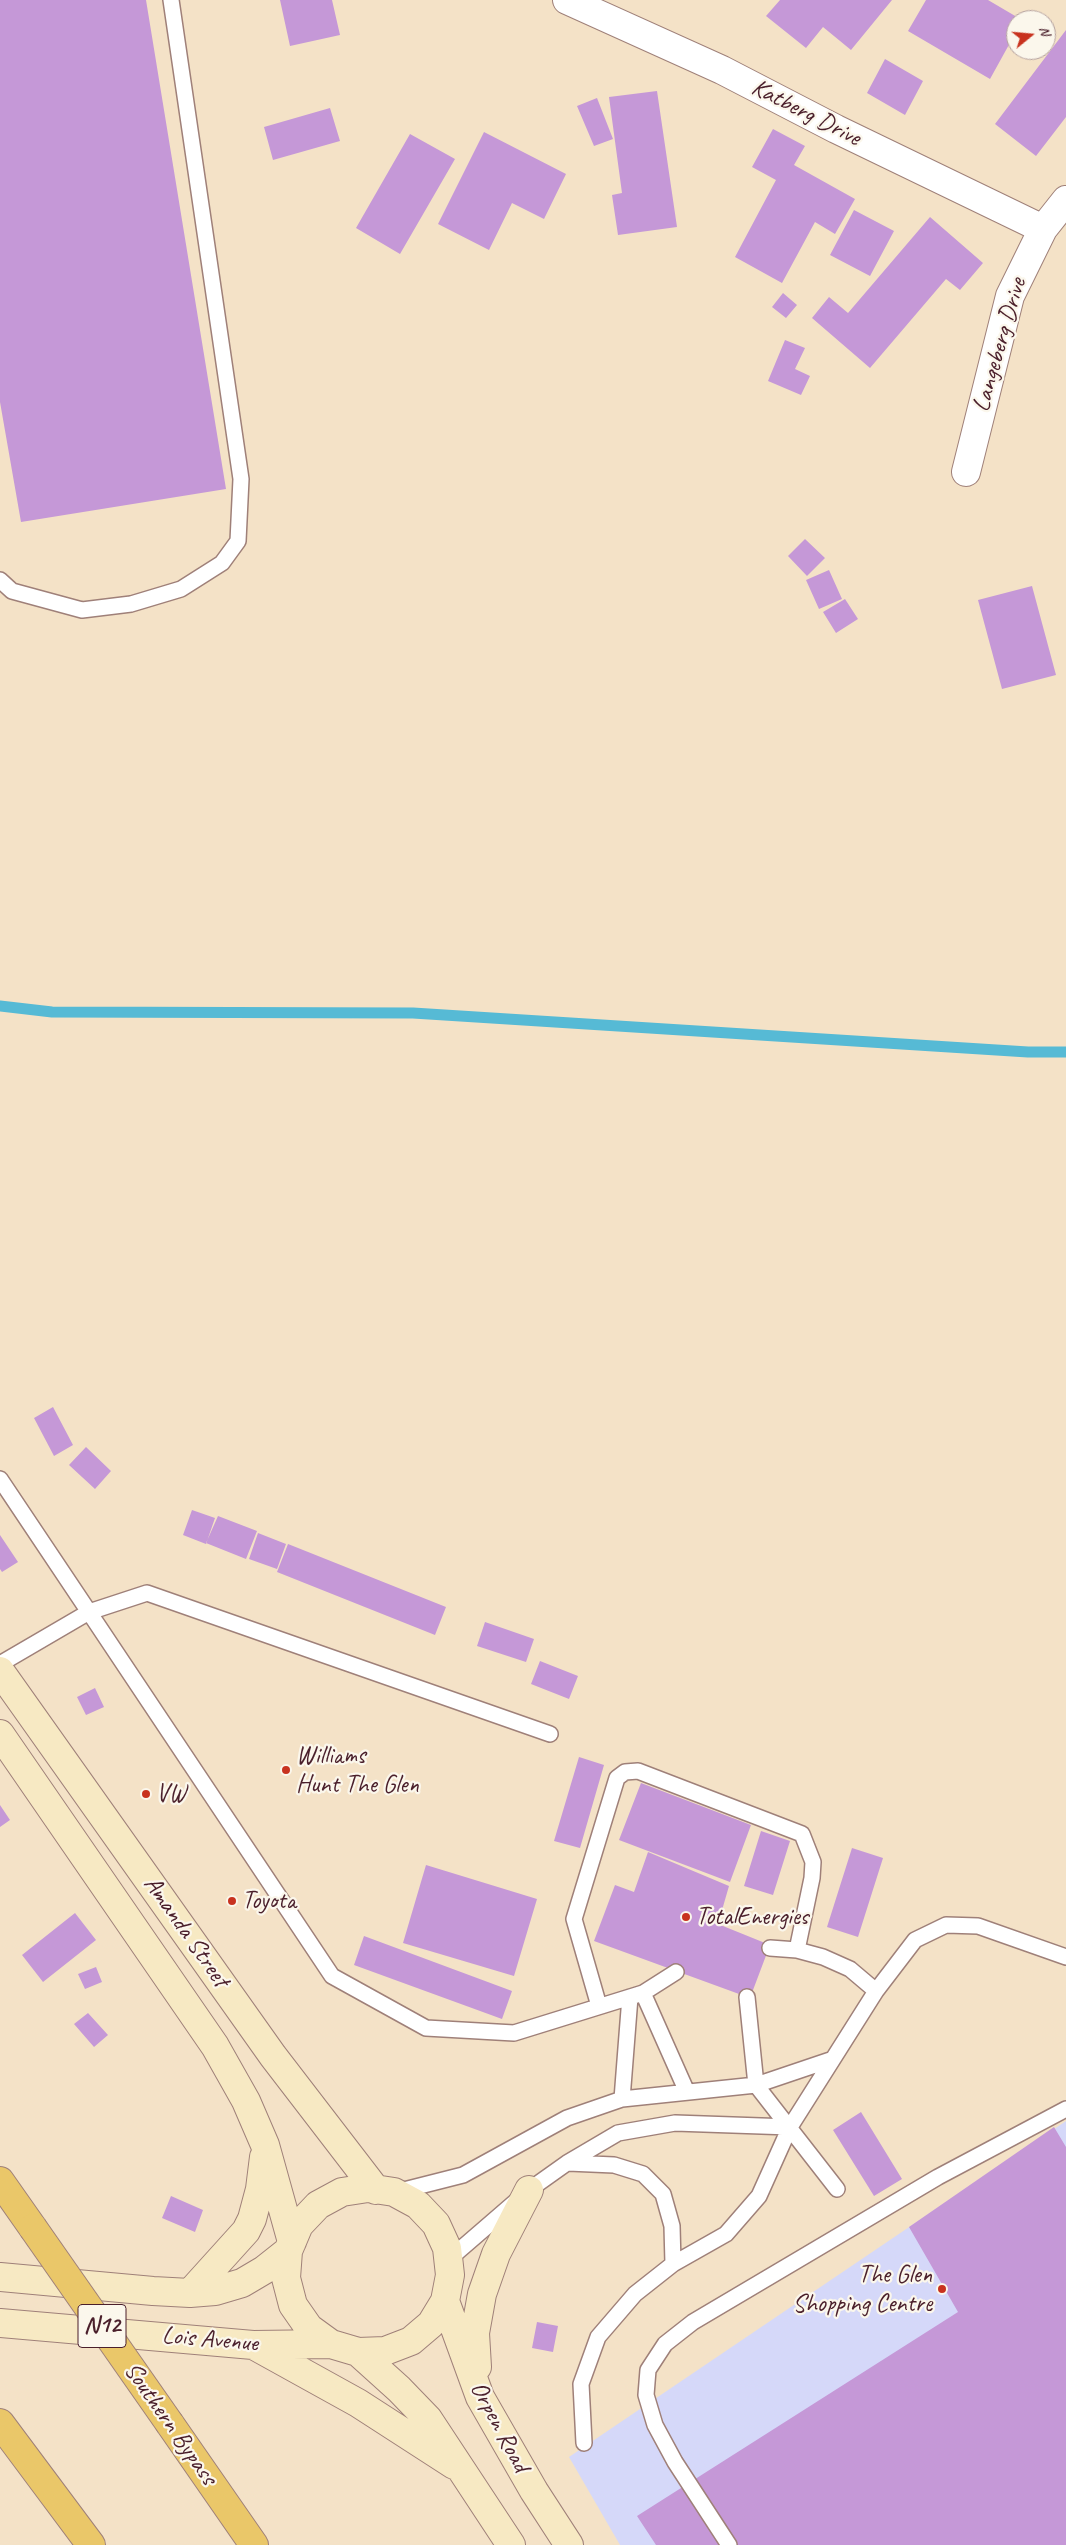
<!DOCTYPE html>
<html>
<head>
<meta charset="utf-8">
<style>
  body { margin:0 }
  #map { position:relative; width:1066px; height:2545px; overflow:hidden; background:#f4e2c7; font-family:Caveat,sans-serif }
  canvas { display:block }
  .north { position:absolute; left:1006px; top:10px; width:50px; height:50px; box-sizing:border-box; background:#fbf7ec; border:1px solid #b4a19f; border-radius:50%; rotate:73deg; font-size:14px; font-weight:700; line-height:20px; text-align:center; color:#4a1f2b }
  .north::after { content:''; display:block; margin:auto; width:18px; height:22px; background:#c8321e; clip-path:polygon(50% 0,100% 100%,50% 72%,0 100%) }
</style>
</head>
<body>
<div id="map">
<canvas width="1066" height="2545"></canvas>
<div class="north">N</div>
</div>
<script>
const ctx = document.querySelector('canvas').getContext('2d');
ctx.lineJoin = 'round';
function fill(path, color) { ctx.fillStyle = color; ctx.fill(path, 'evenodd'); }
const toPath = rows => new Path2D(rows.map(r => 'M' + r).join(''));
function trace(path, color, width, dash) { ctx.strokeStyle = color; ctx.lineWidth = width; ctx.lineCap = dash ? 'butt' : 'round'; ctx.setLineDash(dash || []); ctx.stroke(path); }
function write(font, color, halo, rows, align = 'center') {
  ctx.font = font + ' Caveat,sans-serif'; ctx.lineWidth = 4.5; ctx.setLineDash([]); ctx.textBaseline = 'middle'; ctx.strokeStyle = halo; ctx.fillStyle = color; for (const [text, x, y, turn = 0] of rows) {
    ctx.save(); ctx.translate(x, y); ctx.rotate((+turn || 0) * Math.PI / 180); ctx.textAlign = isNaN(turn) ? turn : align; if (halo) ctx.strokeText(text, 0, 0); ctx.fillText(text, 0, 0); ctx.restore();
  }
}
fill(toPath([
  [1066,2121,1066,2545,620,2545,569,2457]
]), '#d5d8f9');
trace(toPath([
  [0,1006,52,1012,413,1013,1028,1052,1066,1052]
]), '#56bad5', 11);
fill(toPath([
  [0,0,146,0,226,489,21,522,0,402],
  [280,0,332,0,340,35,290,46],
  [780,0,892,0,851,50,823,27,806,48,766,16],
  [926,0,988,0,1022,20,1016,20,1016,32,990,79,908,31],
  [1066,30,1066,117,1036,156,995,124],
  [885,59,923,81,905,115,867,93],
  [657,91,677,227,618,235,612,195,622,193,609,97],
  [597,98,613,139,594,146,577,106],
  [330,108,340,141,273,160,264,127],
  [773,129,805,146,794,165,855,199,835,234,815,222,782,283,735,257,776,180,752,167],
  [484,132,566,174,544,219,512,203,489,250,438,224],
  [410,134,455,159,400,254,356,228],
  [854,210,894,231,870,276,830,255],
  [930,217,983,263,960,290,946,279,870,368,812,318,829,297,848,313],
  [783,293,797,305,786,318,772,307],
  [785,340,805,348,795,369,810,376,801,395,768,381],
  [805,539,825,558,807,576,788,556],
  [829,570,842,599,819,609,806,580],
  [1032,586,1056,675,1002,689,978,600],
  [845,599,858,619,836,633,823,612],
  [53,1407,73,1445,54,1456,34,1418],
  [86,1447,111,1471,95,1489,69,1465],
  [192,1510,215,1518,206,1544,183,1535],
  [218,1516,257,1531,246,1559,206,1543],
  [258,1533,286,1544,277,1569,249,1559],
  [0,1535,18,1562,2,1572,0,1569],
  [288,1544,446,1607,435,1635,277,1572],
  [485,1622,534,1639,526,1662,477,1646],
  [540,1661,578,1676,569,1699,531,1684],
  [95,1688,104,1707,86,1715,77,1697],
  [579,1757,604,1765,580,1848,554,1841],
  [641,1783,751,1825,730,1882,619,1840],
  [0,1805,10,1820,0,1827],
  [761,1831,790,1841,773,1895,744,1886],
  [852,1848,883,1858,858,1937,827,1927],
  [648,1852,729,1886,718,1924,770,1945,750,1998,594,1941,615,1885,634,1892],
  [426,1865,537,1899,514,1976,403,1943],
  [75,1913,96,1940,43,1982,22,1955],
  [364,1936,512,1991,502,2019,354,1965],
  [96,1967,102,1982,85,1989,78,1974],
  [88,2013,108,2035,94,2047,74,2024],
  [861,2112,902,2179,874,2196,833,2130],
  [1054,2127,1066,2147,1066,2545,656,2545,637,2516,958,2312,909,2227],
  [171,2196,203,2210,195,2232,162,2218],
  [537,2322,558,2326,553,2352,532,2348]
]), '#c598d7');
const lane = toPath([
  [0,580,12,591,82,610,131,604,181,589,222,563,238,541,241,479,171,0],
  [0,1479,89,1612,147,1593,550,1734],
  [0,1664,89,1612,332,1976,426,2028,514,2033,643,1993,676,1972],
  [770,1948,797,1950,823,1957,850,1969,876,1991],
  [643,1993,687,2092],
  [747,1997,756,2085,833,2059],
  [599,2006,574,1919,617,1778,625,1772,638,1771,802,1834,813,1862,812,1878,797,1950],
  [622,2099,630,1997],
  [568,2163,614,2165,643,2174,663,2194,672,2226,673,2264],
  [396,2192,463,2175,567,2118,622,2099,756,2085,837,2189],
  [448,2260,529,2190,567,2163,618,2133,675,2123,790,2127],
  [584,2443,581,2384,598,2337,635,2294,673,2264,726,2234,759,2196,790,2127,876,1991,915,1940,946,1925,978,1926,1066,1957],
  [729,2545,675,2462,655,2425,646,2395,648,2370,665,2344,693,2322,938,2177,1066,2109]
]);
const street = toPath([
  [567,0,722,70,836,129,1043,229],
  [966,472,1010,296,1043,229,1066,200]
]);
const secondary = toPath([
  [0,1671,273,2056,376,2190],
  [0,1734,215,2046,246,2101,265,2145,292,2242],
  [0,2277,153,2291,190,2293,215,2291,242,2283,264,2270,288,2251,299,2225,318,2205,342,2192,368,2188,394,2192,418,2205,436,2224,447,2248,450,2275,445,2301,431,2324,411,2341,385,2351,358,2352,331,2344,309,2328,293,2305,286,2278,288,2251],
  [190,2293,246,2231,252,2219,260,2189,264,2157],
  [445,2301,480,2397,534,2491,569,2545],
  [0,2323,253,2345,331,2344],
  [255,2346,358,2403,454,2465],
  [358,2352,399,2389,428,2419,511,2545],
  [477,2367,475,2333,482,2294,496,2254,529,2190]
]);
const highway = toPath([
  [0,2181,33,2228],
  [0,2423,91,2545],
  [170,2424,254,2545]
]);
trace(lane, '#9f8079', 18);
trace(street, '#9f8079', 30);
trace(secondary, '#9f8079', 30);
trace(highway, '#9f8079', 30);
trace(lane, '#fff', 15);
trace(street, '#fff', 28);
trace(secondary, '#f7e9c3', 28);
trace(highway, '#eac769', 28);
const highwayBridge = toPath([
  [33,2228,170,2424]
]);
trace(highwayBridge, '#9f8079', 30, []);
trace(highwayBridge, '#eac769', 28);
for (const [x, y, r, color] of [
  [286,1770,5,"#c8321e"],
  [146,1794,5,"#c8321e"],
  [232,1901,5,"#c8321e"],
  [686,1917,5,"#c8321e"],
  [942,2289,5,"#c8321e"]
]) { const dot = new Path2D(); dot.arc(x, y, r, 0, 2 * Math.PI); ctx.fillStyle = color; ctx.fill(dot); trace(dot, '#fbf7ec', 2); }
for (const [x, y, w] of [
  [102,2326,48]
]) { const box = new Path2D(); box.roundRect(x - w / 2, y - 21.5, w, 43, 4); ctx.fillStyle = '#fbf7ec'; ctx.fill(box); trace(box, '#4a1f2b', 1); }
write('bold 24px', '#4a1f2b', null, [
  ["N12",102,2326]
]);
write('25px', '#4a1f2b', '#fbf7ec', [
  ["Katberg Drive",806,113,27],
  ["Langeberg Drive",1000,345,-74],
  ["Amanda Street",186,1932,55],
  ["Lois Avenue",210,2340,5],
  ["Southern Bypass",170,2424,55],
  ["Orpen Road",499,2427,62]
]);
write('25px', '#4a1f2b', '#fbf7ec', [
  ["Williams",296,1756],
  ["Hunt The Glen",296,1785],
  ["VW",156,1794],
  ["Toyota",242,1901],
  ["TotalEnergies",696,1917],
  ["The Glen",932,2275,"right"],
  ["Shopping Centre",932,2304,"right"]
], 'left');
</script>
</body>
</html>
